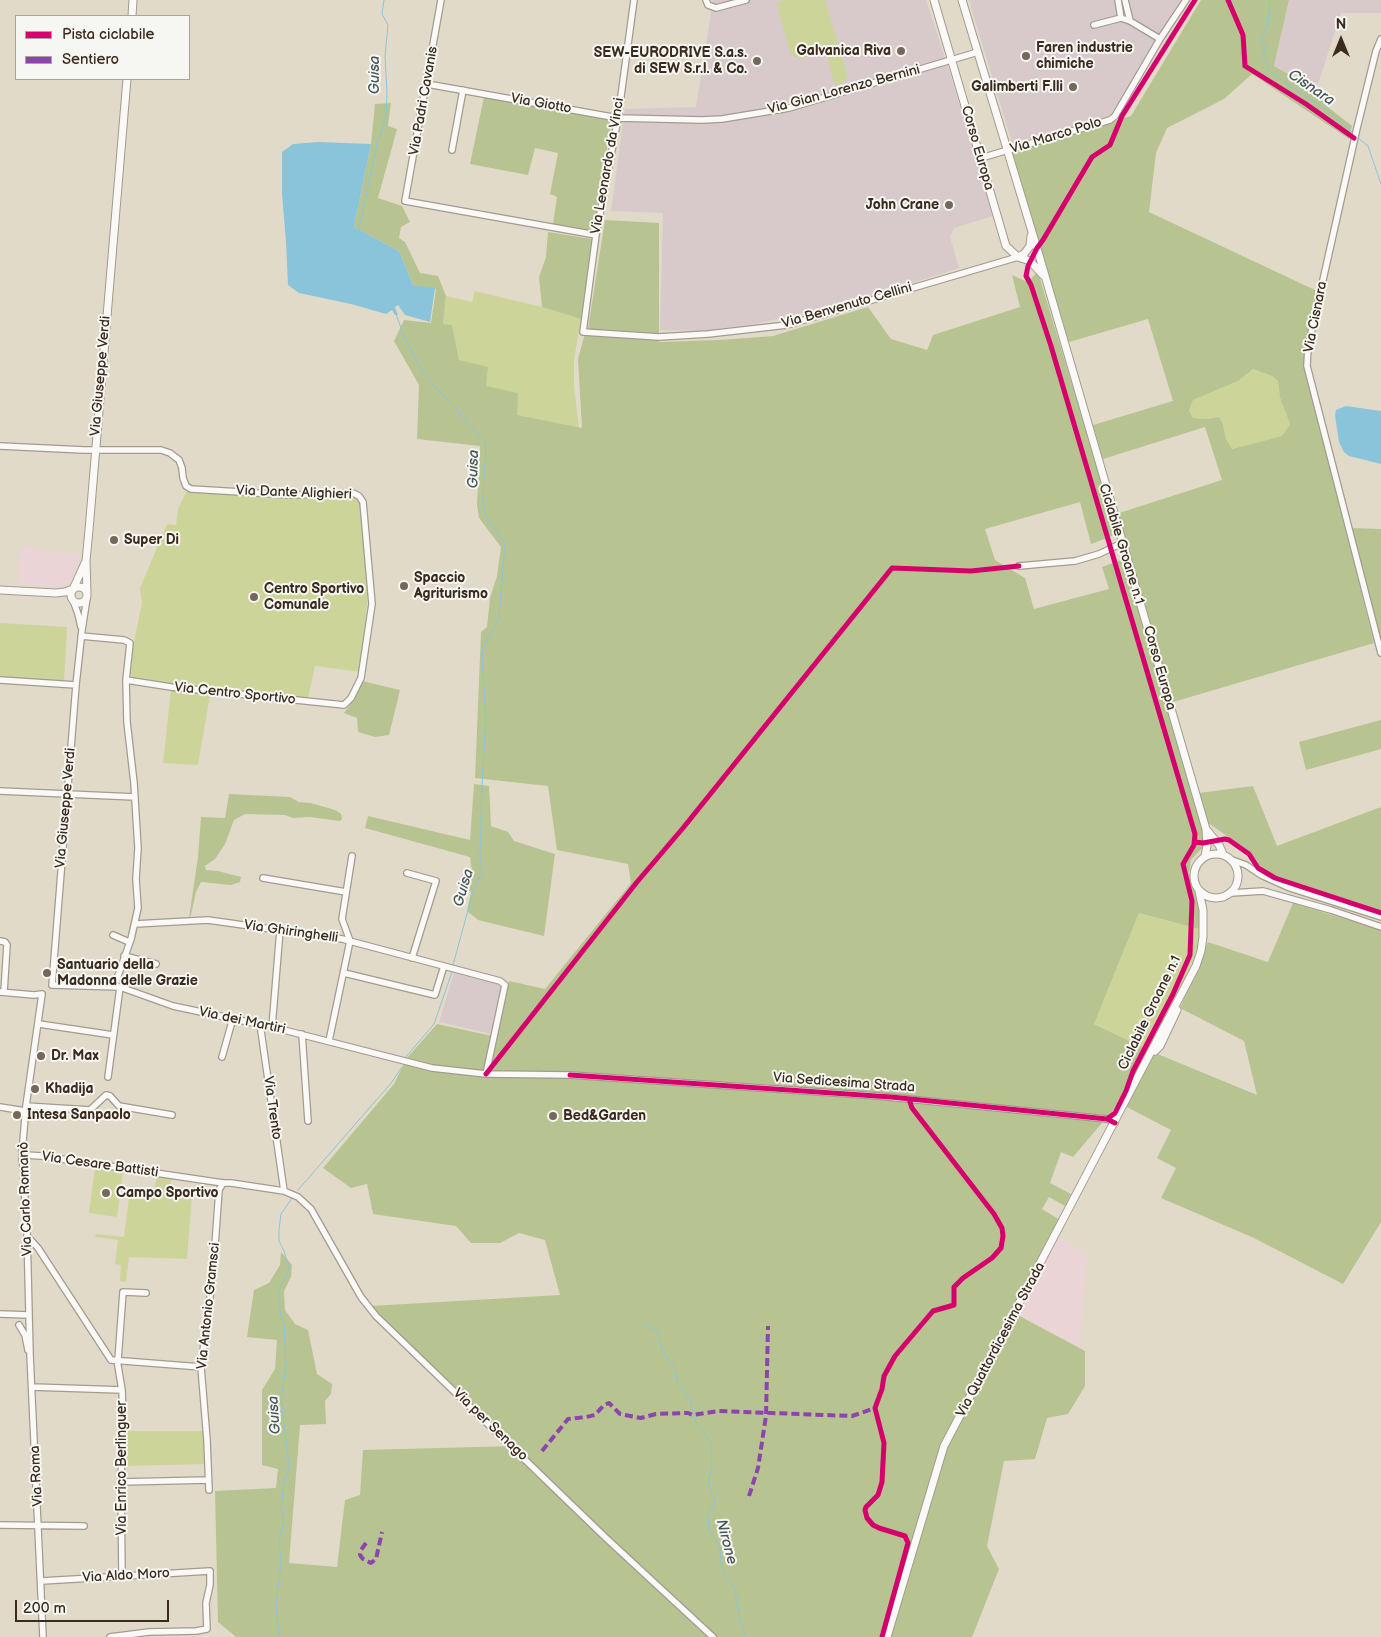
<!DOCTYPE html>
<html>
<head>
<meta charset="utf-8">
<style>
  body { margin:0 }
  #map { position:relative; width:1381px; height:1637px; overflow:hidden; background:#e2dac8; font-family:"Balsamiq Sans",sans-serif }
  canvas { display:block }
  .legend { position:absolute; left:15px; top:15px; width:175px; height:65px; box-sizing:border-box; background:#f6f6f2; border:1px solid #aba49d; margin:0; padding:6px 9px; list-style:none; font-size:15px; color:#3b2a1e }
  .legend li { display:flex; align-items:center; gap:10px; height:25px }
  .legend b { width:25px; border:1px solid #aba49d }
  .north { position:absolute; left:1316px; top:15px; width:50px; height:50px; -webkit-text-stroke:4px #f6f6f2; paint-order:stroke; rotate:0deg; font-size:14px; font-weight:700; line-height:20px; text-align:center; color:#3b2a1e }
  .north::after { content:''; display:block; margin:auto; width:18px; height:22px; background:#3b2a1e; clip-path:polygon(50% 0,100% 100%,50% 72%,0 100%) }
  .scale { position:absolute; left:15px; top:1600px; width:154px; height:22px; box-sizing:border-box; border:2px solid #3b2a1e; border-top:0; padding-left:6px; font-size:15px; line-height:18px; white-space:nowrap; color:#3b2a1e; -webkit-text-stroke:4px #f6f6f2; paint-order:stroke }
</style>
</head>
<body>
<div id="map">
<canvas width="1381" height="1637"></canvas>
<ul class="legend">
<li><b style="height:6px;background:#d6006c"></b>Pista ciclabile</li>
<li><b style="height:6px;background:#8e44ad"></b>Sentiero</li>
</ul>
<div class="north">N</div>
<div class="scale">200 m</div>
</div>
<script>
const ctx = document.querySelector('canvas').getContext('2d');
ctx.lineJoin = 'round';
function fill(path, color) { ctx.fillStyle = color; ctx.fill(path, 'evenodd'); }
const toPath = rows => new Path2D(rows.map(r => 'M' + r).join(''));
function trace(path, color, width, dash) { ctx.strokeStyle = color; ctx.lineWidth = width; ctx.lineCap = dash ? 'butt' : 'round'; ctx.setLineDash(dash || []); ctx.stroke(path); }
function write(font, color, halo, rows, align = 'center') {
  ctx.font = font + ' "Balsamiq Sans",sans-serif'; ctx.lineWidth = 4; ctx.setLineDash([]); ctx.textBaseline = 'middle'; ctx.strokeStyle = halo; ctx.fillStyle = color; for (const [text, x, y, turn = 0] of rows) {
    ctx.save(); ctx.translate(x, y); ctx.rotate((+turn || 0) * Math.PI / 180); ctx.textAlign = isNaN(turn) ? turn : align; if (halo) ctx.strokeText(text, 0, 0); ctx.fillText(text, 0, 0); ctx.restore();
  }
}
fill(toPath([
  [20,547,37,547,37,551,79,554,77,572,75,579,69,583,59,587,18,584],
  [1059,1238,1087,1252,1080,1347,1018,1315]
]), '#ebd4d5');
fill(toPath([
  [713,0,926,0,948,67,993,216,954,228,950,237,959,268,865,298,756,324,700,331,660,330,663,213,611,211,625,109,696,107],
  [969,0,1183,0,1110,116,1013,146],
  [1289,0,1381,0,1381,13,1341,13,1317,87,1274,66],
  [454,973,502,985,491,1034,439,1022]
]), '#d8cacb');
fill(toPath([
  [784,0,825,0,848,78,844,79,844,82,835,85,825,50,821,51,819,43,814,44,817,54,800,59,791,55,776,3],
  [475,291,542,307,581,319,574,360,574,387,579,428,516,415,459,360,452,326,443,324,446,296,472,302],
  [1253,369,1272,376,1278,381,1280,398,1290,424,1283,436,1231,449,1226,439,1223,424,1208,419,1192,418,1189,411,1193,400,1237,381],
  [190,491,351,495,358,499,361,507,368,591,361,672,315,666,308,699,141,680,134,678,131,675,133,646,142,603,140,588,167,524,176,525,178,509,186,492],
  [0,623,67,627,64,683,0,679],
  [171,690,210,695,198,765,163,763],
  [1139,913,1199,929,1199,944,1187,975,1148,1050,1094,1024],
  [95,1168,123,1172,117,1217,89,1213],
  [157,1176,172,1178,169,1192,192,1196,187,1259,129,1257,126,1282,120,1281,121,1265,115,1264,118,1240,95,1237,96,1234,124,1237,129,1197,152,1199],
  [127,1431,203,1431,205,1464,126,1466]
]), '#cdd499');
fill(toPath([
  [1201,0,1289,0,1274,66,1318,90,1324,97,1324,104,1352,126,1349,139,1252,74,1224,99,1167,128,1156,153,1149,212,1317,291,1304,348,1305,369,1374,643,1173,702,1116,514,1222,480,1205,427,1103,459,1093,425,1173,401,1148,319,1069,342,1012,152,1131,116],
  [1253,369,1272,376,1278,381,1280,398,1290,424,1282,436,1232,449,1226,439,1223,424,1219,417,1208,419,1193,418,1189,411,1193,400,1238,381],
  [484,97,612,120,593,231,553,224,557,197,550,194,558,153,535,148,528,175,470,164],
  [391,103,388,126,397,129,378,198,402,206,410,222,401,227,399,238,405,242,420,273,438,276,446,296,443,324,452,325,459,360,488,367,486,386,518,393,517,415,582,428,578,359,584,337,588,329,605,220,659,223,659,342,719,340,773,336,868,307,891,339,927,350,933,335,1020,307,1012,275,1027,282,1038,272,1117,534,1091,544,1080,502,985,529,995,560,1025,578,1034,609,1109,589,1102,567,1124,559,1206,842,1205,845,1191,860,1189,873,1200,911,1199,929,1139,913,1094,1024,1148,1050,1257,1095,1244,1041,1180,1008,1208,942,1268,962,1293,903,1381,930,1381,1222,1343,1284,1254,1238,1161,1198,1176,1168,1157,1158,1171,1130,1119,1103,1073,1157,1061,1152,1050,1183,1071,1194,1065,1206,1049,1197,1042,1209,1060,1220,1012,1312,1085,1351,1085,1386,1068,1414,1047,1418,1035,1459,1004,1461,987,1546,999,1569,972,1637,236,1637,218,1622,215,1491,276,1488,278,1469,262,1465,262,1390,275,1369,277,1340,247,1337,254,1290,269,1283,280,1265,281,1252,292,1265,291,1277,284,1291,285,1310,295,1324,308,1330,317,1374,332,1384,331,1394,325,1401,326,1424,300,1425,289,1563,337,1567,345,1500,360,1495,363,1450,515,1446,371,1306,560,1295,545,1240,519,1233,500,1243,471,1243,456,1226,373,1214,367,1184,351,1188,323,1168,394,1084,406,1059,437,1024,497,1037,509,981,545,989,631,883,628,864,557,850,548,786,475,778,481,632,487,627,490,598,497,576,501,547,479,518,477,505,480,446,417,439,419,385,394,341,404,320,431,323,436,289,413,285,399,251,354,227,371,144,375,104],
  [548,232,592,239,581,319,542,307,539,277,546,257],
  [1351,528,1381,529,1381,641,1371,603],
  [362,681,400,690,389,735,375,737,358,732,357,718,344,713,352,702],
  [1381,720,1381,749,1306,770,1299,742],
  [474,784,489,786,491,826,508,832,514,841,555,854,544,936,478,920,467,911,471,892,467,890,472,872,470,857,365,828,368,816,470,840],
  [1253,786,1277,846,1381,807,1381,912,1288,882,1272,875,1258,867,1251,853,1207,822,1199,793],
  [229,794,290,797,299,802,311,803,335,810,341,814,342,819,340,821,310,817,293,818,285,815,245,814,234,820,225,844,215,859,205,866,206,870,218,871,241,877,240,882,231,885,201,882,196,892,191,915,189,918,198,857,201,817,225,818]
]), '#b7c491');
fill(toPath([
  [318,142,371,144,354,227,399,251,413,285,435,288,430,322,405,315,398,305,395,307,398,315,395,315,392,310,386,314,351,304,299,293,288,285,286,242,282,194,282,152,293,144],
  [1346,406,1381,411,1381,464,1349,456,1344,452,1339,442,1335,415,1336,410]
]), '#8ac4da');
trace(toPath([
  [1270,0,1268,24,1261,41,1265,46,1263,57,1267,60,1267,67,1271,73,1332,114,1354,134],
  [1357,137,1368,146,1381,184],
  [359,231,377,143,386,119,387,92,385,56,388,25,382,14,384,0],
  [396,314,404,336,423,373,485,442,486,457,484,472,483,505,487,518,505,543,499,618,483,648,482,657,486,719,482,785,480,856,482,873,473,892,453,965],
  [405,1058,434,1024,452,972],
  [298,1190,392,1082,401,1068],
  [643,1324,656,1330,658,1333,663,1353,675,1367,678,1384,690,1399,695,1421,711,1443,712,1468,708,1481,715,1502,708,1517,709,1530,720,1547,721,1562,724,1575,734,1586,741,1623,746,1637],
  [279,1637,276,1603,281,1564,279,1541,284,1521,281,1508,284,1484,289,1467,281,1399,286,1367,284,1324,281,1318,279,1300,279,1290,289,1269,284,1251,279,1241,279,1230,281,1214,292,1198]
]), '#8ac4da', 1);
const minor = toPath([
  [441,0,405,201,596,235],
  [634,0,618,118,596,235,583,332,659,337,708,334,787,325,1018,257],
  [706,0,708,5,716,8,746,0],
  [1118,0,1121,18],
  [1125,0,1130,21],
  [1094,25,1121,18,1130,21,1160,39],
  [1381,39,1376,51,1357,128,1308,347,1307,366,1381,653],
  [427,84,618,118,702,120,722,119,789,108,978,52],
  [452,150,463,90],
  [981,158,1110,120,1115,116,1160,39,1186,0],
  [0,446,84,450,161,450,170,453,179,460,182,468,183,478,186,486,191,489,291,495,353,493,359,496,363,502,372,604,361,678,351,698,344,705,171,687,126,680],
  [1019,566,1075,561,1099,554,1122,543],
  [74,603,78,614,81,627],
  [81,636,124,640,130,643,126,680,127,722,134,783,138,848,136,879,138,908,131,939,114,987],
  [0,680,76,685],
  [0,791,135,797],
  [1232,860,1246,865,1261,875,1290,888,1381,917],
  [407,873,436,881,412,958],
  [263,878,346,892],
  [1231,893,1263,891,1331,910,1381,927],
  [135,924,208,920,342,939,500,981,505,985,486,1074],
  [113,935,129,942],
  [0,941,5,942,7,945,4,992],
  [124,956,156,964],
  [344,973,435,995,444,966],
  [52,985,120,987,173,1006,272,1027,432,1068,486,1074,570,1075,878,1096,1107,1119,1115,1123],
  [52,985,76,685,82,630,87,598],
  [0,992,34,995,42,994],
  [42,994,26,1106,22,1153,27,1232,30,1354,43,1637],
  [39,1024,113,1035],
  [260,1024,284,1191],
  [272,1027,280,930],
  [302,1034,308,1121],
  [329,1041,350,941,342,919,352,856],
  [222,1057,233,1018],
  [108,1077,120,987],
  [26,1106,90,1110,106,1095,110,1096,119,1106,172,1115],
  [0,1107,25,1111],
  [22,1160,26,1155,41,1156,223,1183,231,1183,284,1191,298,1197,311,1209,361,1297,376,1316,606,1538,713,1637],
  [27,1236,38,1248,111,1360,201,1367],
  [0,1314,29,1315],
  [19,1325,25,1335,28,1350],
  [117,1360,122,1390,123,1414,121,1482,122,1577],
  [118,1360,123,1292,146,1293],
  [32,1387,122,1390],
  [121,1482,208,1480],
  [209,1490,207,1440,201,1367,213,1273,219,1190,223,1183],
  [0,1525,84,1526],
  [42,1581,210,1571,210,1585,206,1603,207,1629,196,1631,149,1632,110,1637]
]);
const tertiary = toPath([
  [934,0,1006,246,1018,257,1030,261,1043,275],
  [962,0,1039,255,1206,829,1207,846,1205,856],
  [132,16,133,0],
  [1018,257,1024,254,1030,246,1031,236],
  '71 595a8 8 0 1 1 16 0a8 8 0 1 1-16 0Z',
  [74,587,85,563],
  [0,590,56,593,65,592,73,589],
  [87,592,86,561,89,530,127,79],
  [1206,829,1219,845,1223,854],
  '1194 876a22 22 0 1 1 44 0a22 22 0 1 1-44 0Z',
  [1155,1051,1160,1046,1177,1010],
  [887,1637,944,1446,1196,966,1201,951,1203,937,1203,910,1199,891]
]);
trace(minor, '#a29b8f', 8);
trace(tertiary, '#a29b8f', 9);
trace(minor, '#fbf9f7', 5.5);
trace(tertiary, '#fbf9f7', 7);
trace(toPath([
  [542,1451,568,1419,586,1417,595,1415,604,1405,609,1403,620,1414,641,1418,656,1414,688,1413,693,1415,718,1411,852,1416,875,1408],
  [749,1496,758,1468,766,1416,768,1326],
  [366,1543,361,1550,360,1555,363,1559,371,1563,376,1559,382,1532]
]), '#8e44ad', 4, [8, 4]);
trace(toPath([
  [1228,0,1243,35,1245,66,1306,104,1354,138],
  [1195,842,1203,843,1225,839,1229,840,1249,854,1258,868,1275,878,1381,913],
  [486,1074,637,882,683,828,892,568,971,571,1019,566],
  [570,1075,891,1097,1107,1119,1115,1123],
  [1107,1119,1115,1113,1126,1091,1133,1071,1173,994,1190,955,1192,901,1183,864,1194,845,1195,834,1051,346,1031,285,1026,276,1028,266,1037,248,1043,240,1092,157,1110,145,1122,116,1195,0],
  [882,1637,908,1543,905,1536,879,1528,873,1525,867,1518,865,1510,866,1507,878,1495,882,1482,884,1443,875,1408,882,1389,884,1376,895,1356,933,1311,954,1305,954,1287,963,1278,992,1258,1001,1248,1003,1236,1002,1228,994,1214,912,1108,909,1099]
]), '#d6006c', 5);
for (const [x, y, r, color] of [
  [901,51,5,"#75685a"],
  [1026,56,5,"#75685a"],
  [757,61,5,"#75685a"],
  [1073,87,5,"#75685a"],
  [949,205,5,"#75685a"],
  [114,540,5,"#75685a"],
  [404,586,5,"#75685a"],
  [254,597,5,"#75685a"],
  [47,973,5,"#75685a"],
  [41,1056,5,"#75685a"],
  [35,1089,5,"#75685a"],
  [17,1115,5,"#75685a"],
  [553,1116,5,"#75685a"],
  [106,1193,5,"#75685a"]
]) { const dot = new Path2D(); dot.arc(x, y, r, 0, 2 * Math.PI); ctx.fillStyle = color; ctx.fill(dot); trace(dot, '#f6f6f2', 2); }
write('bold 14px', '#3b2a1e', '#f6f6f2', [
  ["Faren industrie",1036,48],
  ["chimiche",1036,64],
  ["Galvanica Riva",891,51,"right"],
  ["SEW-EURODRIVE S.a.s.",747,53,"right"],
  ["di SEW S.r.l. & Co.",747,69,"right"],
  ["Galimberti F.lli",1063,87,"right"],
  ["John Crane",939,205,"right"],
  ["Super Di",124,540],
  ["Spaccio",414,578],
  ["Agriturismo",414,594],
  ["Centro Sportivo",264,589],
  ["Comunale",264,605],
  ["Santuario della",57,965],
  ["Madonna delle Grazie",57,981],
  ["Dr. Max",51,1056],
  ["Khadija",45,1089],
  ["Intesa Sanpaolo",27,1115],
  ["Bed&Garden",563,1116],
  ["Campo Sportivo",116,1193]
], 'left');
write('14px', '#3b2a1e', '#f6f6f2', [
  ["Via Gian Lorenzo Bernini",844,90,-15],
  ["Via Padri Cavanis",424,101,-80],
  ["Via Giotto",541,104,10],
  ["Via Marco Polo",1056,136,-17],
  ["Corso Europa",977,148,74],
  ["Via Leonardo da Vinci",608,166,-80],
  ["Via Benvenuto Cellini",847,306,-16],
  ["Via Cisnara",1316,317,-79],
  ["Via Giuseppe Verdi",101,376,-85],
  ["Via Dante Alighieri",294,493,2],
  ["Ciclabile Groane n.1",1121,544,73],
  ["Corso Europa",1159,668,74],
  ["Via Centro Sportivo",235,694,6],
  ["Via Giuseppe Verdi",66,808,-85],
  ["Via Ghiringhelli",291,932,8],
  ["Ciclabile Groane n.1",1150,1013,-64],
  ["Via dei Martiri",242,1021,12],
  ["Via Sedicesima Strada",844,1083,4],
  ["Via Trento",272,1108,82],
  ["Via Cesare Battisti",100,1165,8],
  ["Via Carlo Romanò",26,1199,-92],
  ["Via Antonio Gramsci",209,1306,-84],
  ["Via Quattordicesima Strada",1001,1340,-62],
  ["Via per Senago",490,1425,44],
  ["Via Enrico Berlinguer",122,1468,-90],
  ["Via Roma",37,1476,-93],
  ["Via Aldo Moro",126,1576,-3]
]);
write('italic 15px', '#475658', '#f6f6f2', [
  ["Guisa",375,75,-90],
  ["Cisnara",1311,88,34],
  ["Guisa",474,469,-89],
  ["Guisa",464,888,-73],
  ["Guisa",275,1415,-94],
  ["Nirone",726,1542,75]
]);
</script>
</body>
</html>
